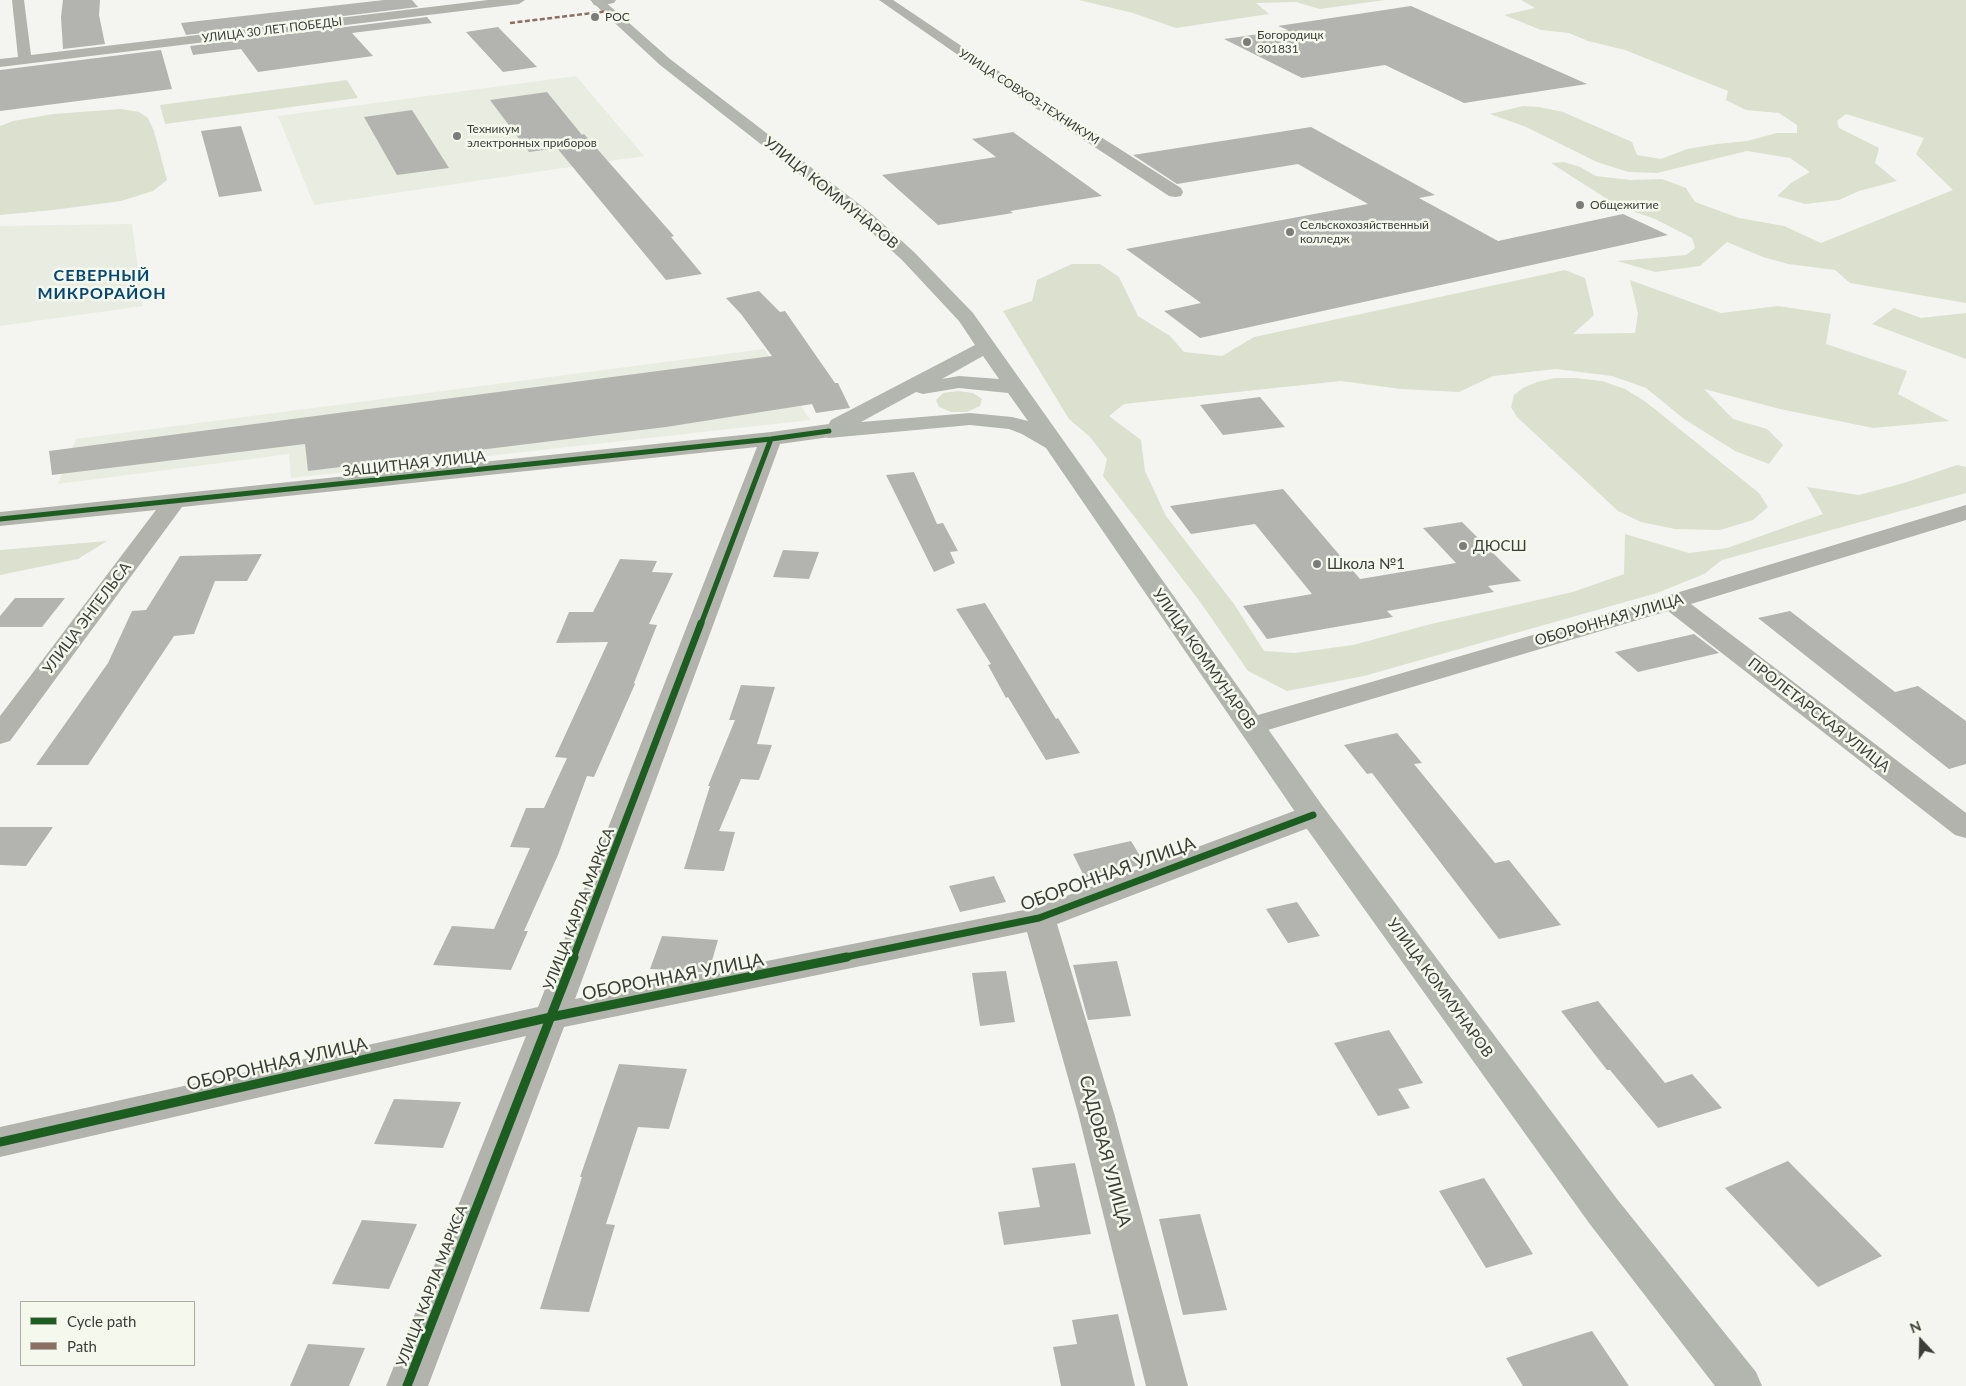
<!DOCTYPE html>
<html>
<head>
<meta charset="utf-8">
<style>
  body { margin:0 }
  #map { position:relative; width:1966px; height:1386px; overflow:hidden; background:#f4f5f0; font-family:Lato,sans-serif }
  canvas { display:block }
  .legend { position:absolute; left:20px; top:1301px; width:175px; height:65px; box-sizing:border-box; background:#f5f8ed; border:1px solid #abada5; margin:0; padding:6px 9px; list-style:none; font-size:15px; color:#3c3d38 }
  .legend li { display:flex; align-items:center; gap:10px; height:25px }
  .legend b { width:25px; border:1px solid #abada5 }
  .north { position:absolute; left:1896px; top:1316px; width:50px; height:50px; -webkit-text-stroke:4px #f5f8ed; paint-order:stroke; rotate:339deg; font-size:14px; font-weight:700; line-height:20px; text-align:center; color:#3c3d38 }
  .north::after { content:''; display:block; margin:auto; width:18px; height:22px; background:#3c3d38; clip-path:polygon(50% 0,100% 100%,50% 72%,0 100%) }
</style>
</head>
<body>
<div id="map">
<canvas width="1966" height="1386"></canvas>
<ul class="legend">
<li><b style="height:6px;background:#1b5e20"></b>Cycle path</li>
<li><b style="height:6px;background:#8d6e63"></b>Path</li>
</ul>
<div class="north">N</div>
</div>
<script>
const ctx = document.querySelector('canvas').getContext('2d');
ctx.lineJoin = 'round';
function fill(path, color) { ctx.fillStyle = color; ctx.fill(path, 'evenodd'); }
const toPath = rows => new Path2D(rows.map(r => 'M' + r).join(''));
function trace(path, color, width, dash) { ctx.strokeStyle = color; ctx.lineWidth = width; ctx.lineCap = dash ? 'butt' : 'round'; ctx.setLineDash(dash || []); ctx.stroke(path); }
function write(font, color, halo, rows, align = 'center') {
  ctx.font = font + ' Lato,sans-serif'; ctx.lineWidth = 5; ctx.setLineDash([]); ctx.textBaseline = 'middle'; ctx.strokeStyle = halo; ctx.fillStyle = color; for (const [text, x, y, turn = 0] of rows) {
    ctx.save(); ctx.translate(x, y); ctx.rotate((+turn || 0) * Math.PI / 180); ctx.textAlign = isNaN(turn) ? turn : align; if (halo) ctx.strokeText(text, 0, 0); ctx.fillText(text, 0, 0); ctx.restore();
  }
}
fill(toPath([
  [576,76,644,156,314,205,278,116],
  [132,224,143,306,0,326,0,226],
  [764,349,810,420,291,478,289,454,58,484,76,439]
]), '#e9ece0');
fill(toPath([
  [1079,0,1385,0,1320,9,1296,2,1256,3,1269,14,1176,28,1133,13],
  [1521,0,1966,0,1966,303,1850,283,1835,270,1788,264,1763,257,1727,242,1700,266,1655,272,1617,261,1686,255,1695,248,1692,238,1655,219,1618,206,1551,163,1564,162,1580,167,1596,176,1630,180,1662,179,1686,188,1695,202,1739,218,1784,226,1821,243,1953,190,1916,154,1924,138,1846,114,1837,121,1839,128,1879,148,1875,163,1897,181,1859,191,1839,200,1805,204,1777,196,1791,183,1810,172,1790,158,1747,151,1657,173,1628,172,1597,162,1526,127,1490,114,1523,106,1539,107,1563,112,1632,142,1637,155,1661,159,1687,149,1717,144,1747,141,1777,133,1797,133,1797,125,1779,113,1746,110,1726,100,1728,91,1625,50,1588,41,1569,33,1541,30,1504,15,1535,8],
  [347,80,358,98,165,124,160,105],
  [121,109,139,112,148,118,154,131,167,180,153,191,121,201,53,210,0,215,0,126,13,121,53,114],
  [1072,264,1100,264,1119,277,1138,316,1170,336,1184,352,1222,356,1254,337,1565,270,1585,278,1594,315,1573,334,1635,333,1638,313,1630,280,1721,313,1778,306,1831,314,1826,344,1907,371,1898,394,1949,421,1873,428,1780,409,1704,389,1733,419,1767,429,1783,445,1769,464,1735,451,1684,419,1646,388,1612,376,1556,369,1493,376,1459,392,1401,389,1341,381,1124,404,1109,416,1141,440,1145,471,1166,516,1234,604,1264,651,1294,653,1353,645,1431,624,1573,592,1624,574,1625,534,1689,553,1727,548,1823,514,1807,487,1859,495,1904,483,1957,465,1966,467,1966,493,1722,560,1704,574,1657,593,1364,676,1287,691,1248,671,1198,599,1103,476,1107,459,1090,437,1069,419,1003,311,1032,301,1037,280],
  [1894,308,1921,318,1966,313,1966,359,1872,324],
  [1555,378,1575,378,1602,381,1625,389,1646,402,1759,493,1768,507,1753,520,1720,530,1675,529,1641,522,1618,511,1517,417,1511,407,1514,395,1523,388,1537,382],
  [958,391,973,393,982,399,980,406,967,412,951,412,939,407,936,400,943,393],
  [107,541,78,559,0,575,0,550]
]), '#dce0ce');
fill(toPath([
  [63,0,100,0,99,15,105,44,63,49,61,17],
  [384,0,412,0,418,7,186,35,181,23],
  [1411,6,1587,84,1464,103,1385,65,1302,78,1224,39,1288,30,1278,26],
  [427,17,432,23,352,33,373,56,258,72,241,49,193,55,190,46],
  [498,27,537,67,503,72,466,32],
  [161,50,172,89,0,111,0,70],
  [547,92,582,135,584,134,674,236,671,237,702,274,666,280,557,148,529,152,490,100],
  [412,110,421,124,449,168,397,175,364,117],
  [241,126,262,191,219,197,201,131],
  [1311,127,1435,195,1419,198,1498,241,1623,214,1668,235,1200,338,1164,311,1201,303,1126,249,1368,204,1298,164,1177,184,1133,155],
  [1013,132,1102,196,1010,211,1013,213,938,225,882,175,996,157,972,139],
  [759,291,780,312,785,311,835,383,838,383,850,408,816,413,812,404,666,427,308,471,305,444,52,475,49,451,772,356,741,314,726,298],
  [1260,397,1285,427,1223,435,1200,405],
  [914,472,937,524,943,523,958,551,950,552,955,563,934,572,886,475],
  [1283,489,1360,579,1456,563,1423,528,1462,522,1521,581,1488,586,1494,592,1387,611,1393,617,1267,639,1243,606,1312,594,1255,524,1191,534,1170,506],
  [783,550,819,552,809,579,773,577],
  [262,554,247,581,215,581,194,634,174,636,88,765,36,765,108,663,132,611,146,610,180,556],
  [620,559,657,561,652,572,673,573,649,624,657,625,634,683,635,684,594,777,587,776,558,855,524,931,528,931,511,970,433,965,452,926,494,929,530,848,510,847,526,808,544,808,567,758,555,757,608,642,556,643,569,612,593,612],
  [15,598,65,598,42,627,0,627,0,616],
  [985,603,1056,719,1058,718,1080,753,1046,760,1008,697,1006,698,988,665,991,664,956,609],
  [1790,611,1895,692,1918,686,1966,721,1966,764,1949,769,1758,618],
  [1694,634,1719,653,1638,672,1615,652],
  [741,685,775,687,757,744,772,745,759,780,741,779,719,831,735,832,724,871,684,869,710,786,708,786,735,720,729,720],
  [1397,733,1422,763,1414,764,1495,863,1509,860,1561,925,1499,939,1372,773,1367,774,1344,745],
  [0,827,53,827,26,866,0,865],
  [1131,841,1145,864,1085,878,1073,854],
  [994,876,1006,902,960,912,949,886],
  [1297,902,1320,936,1288,943,1266,909],
  [662,936,718,940,709,971,702,972,650,969],
  [1117,961,1131,1016,1088,1020,1073,965],
  [1006,971,1015,1022,980,1026,972,973],
  [1598,1001,1665,1083,1692,1074,1722,1108,1658,1128,1610,1070,1607,1070,1561,1011],
  [1389,1030,1423,1083,1398,1089,1410,1108,1378,1116,1334,1043],
  [619,1064,687,1069,669,1129,638,1127,606,1224,615,1225,589,1312,540,1309,582,1177,580,1177],
  [394,1099,461,1102,443,1148,374,1144],
  [1788,1161,1882,1256,1818,1287,1725,1188],
  [1075,1163,1091,1234,1004,1245,998,1212,1040,1207,1032,1168],
  [1484,1178,1533,1254,1486,1268,1439,1191],
  [1200,1214,1227,1310,1183,1315,1159,1219],
  [362,1220,417,1224,389,1289,332,1284],
  [1118,1314,1135,1386,1061,1386,1053,1347,1077,1344,1072,1320],
  [1592,1331,1629,1386,1523,1386,1506,1358],
  [308,1344,365,1348,349,1386,290,1386]
]), '#b3b4af');
fill(toPath([
  [12,0,24,0,31,55,488,0,525,0,519,4,0,67,0,59,18,57,12,0],
  [593,0,616,0,614,3,598,6,594,5,592,2,593,0],
  [879,0,893,0,1024,88,1181,188,1183,192,1181,196,1175,197,1169,196,1014,94,879,0],
  [829,424,837,426,840,431,837,436,780,444,575,999,1034,908,1302,808,1313,805,1324,808,1328,815,1324,822,1057,924,1114,1113,1188,1386,1146,1386,1078,1113,1027,932,564,1027,428,1386,386,1386,526,1036,0,1157,0,1127,538,1007,757,447,182,507,10,741,0,744,0,716,156,510,0,526,0,512,771,432,829,424],
  [1966,505,1966,520,1691,604,1966,813,1966,838,1955,835,1668,611,1261,732,1251,735,1241,732,1237,726,1241,720,1663,597,1966,505]
]), '#b1b3ac');
fill(toPath([
  [590,0,603,0,670,59,872,214,914,252,973,313,1324,808,1617,1199,1756,1372,1762,1386,1715,1386,1589,1223,1302,822,1046,448,1022,434,1009,429,970,425,829,438,821,436,818,431,821,426,828,425,831,420,975,345,959,321,902,260,860,222,660,65,590,0],
  [983,356,999,379,959,376,942,379,983,356],
  [959,388,1008,393,1028,421,1012,417,970,413,861,422,916,392,923,394,959,388]
]), '#b3b5af');
trace(toPath([
  [510,23,609,11]
]), '#8d6e63', 2.5, [5, 2.5]);
trace(toPath([
  [0,519,771,439,829,431],
  [701,624,771,439]
]), '#1b5e20', 5);
trace(toPath([
  [573,958,701,623],
  [841,958,1039,918,1313,815]
]), '#1b5e20', 7);
trace(toPath([
  [0,1142,551,1017,847,957],
  [407,1386,574,957]
]), '#1b5e20', 9);
for (const [x, y, r, color] of [
  [595,17,5,"#7c7d78"],
  [1247,42,5,"#7c7d78"],
  [457,136,5,"#7c7d78"],
  [1580,205,5,"#7c7d78"],
  [1290,232,5,"#7c7d78"],
  [1463,546,5,"#7c7d78"],
  [1317,564,5,"#7c7d78"]
]) { const dot = new Path2D(); dot.arc(x, y, r, 0, 2 * Math.PI); ctx.fillStyle = color; ctx.fill(dot); trace(dot, '#f5f8ed', 2); }
write('12px', '#3c3d38', '#f5f8ed', [
  ["РОС",605,17],
  ["Богородицк",1257,35],
  ["301831",1257,49],
  ["Техникум",467,129],
  ["электронных приборов",467,143],
  ["Общежитие",1590,205],
  ["Сельскохозяйственный",1300,225],
  ["колледж",1300,239]
], 'left');
write('12px', '#3c3d38', '#f5f8ed', [
  ["УЛИЦА 30 ЛЕТ ПОБЕДЫ",272,30,-7],
  ["УЛИЦА СОВХОЗ-ТЕХНИКУМ",1029,97,33]
]);
write('15px', '#3c3d38', '#f5f8ed', [
  ["УЛИЦА КОММУНАРОВ",831,193,39],
  ["ЗАЩИТНАЯ УЛИЦА",414,464,-6],
  ["УЛИЦА ЭНГЕЛЬСА",87,618,-53],
  ["ОБОРОННАЯ УЛИЦА",1609,620,-16],
  ["УЛИЦА КОММУНАРОВ",1204,659,55],
  ["ПРОЛЕТАРСКАЯ УЛИЦА",1819,715,38],
  ["УЛИЦА КАРЛА МАРКСА",579,909,-69],
  ["УЛИЦА КОММУНАРОВ",1440,988,54],
  ["УЛИЦА КАРЛА МАРКСА",432,1286,-69]
]);
write('15px', '#3c3d38', '#f5f8ed', [
  ["ДЮСШ",1473,546],
  ["Школа №1",1327,564]
], 'left');
ctx.letterSpacing = '1px';
write('bold 16px', '#034776', '#f5f8ed', [
  ["СЕВЕРНЫЙ",102,276],
  ["МИКРОРАЙОН",102,294]
]);
ctx.letterSpacing = '0px';
write('18px', '#3c3d38', '#f5f8ed', [
  ["ОБОРОННАЯ УЛИЦА",1108,874,-20],
  ["ОБОРОННАЯ УЛИЦА",673,977,-11],
  ["ОБОРОННАЯ УЛИЦА",277,1064,-13],
  ["САДОВАЯ УЛИЦА",1105,1151,75]
]);
</script>
</body>
</html>
